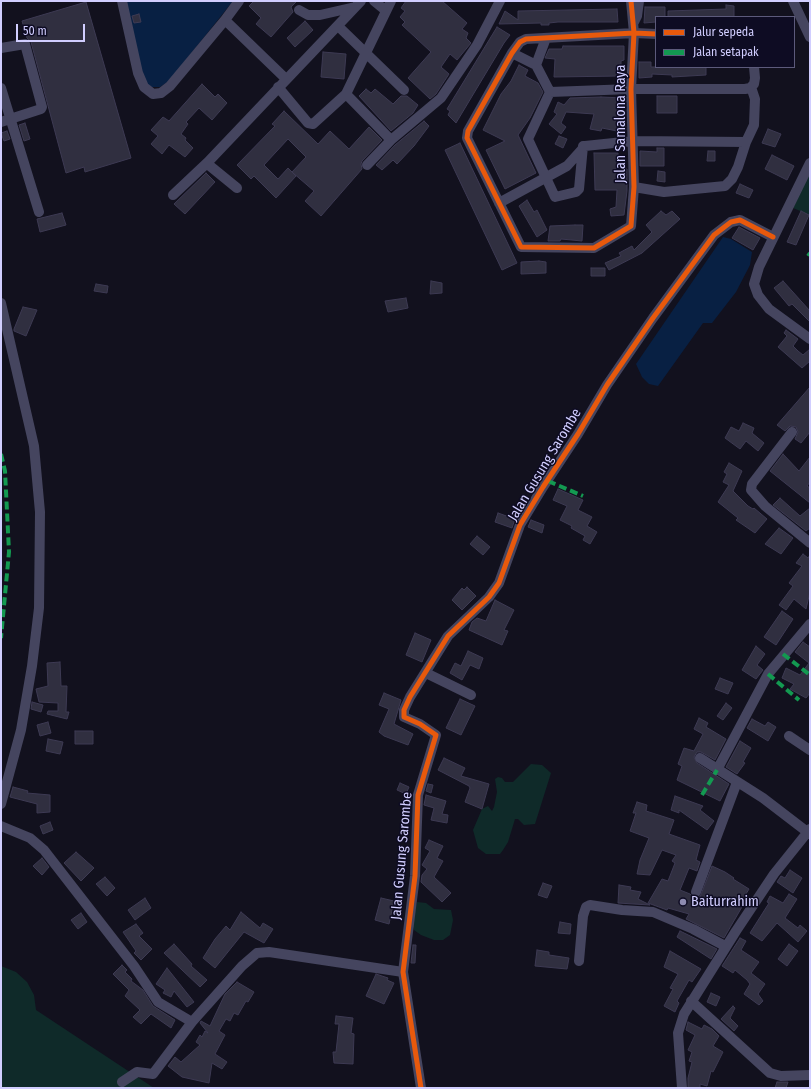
<!DOCTYPE html>
<html>
<head>
<meta charset="utf-8">
<style>
  body { margin:0 }
  #map { position:relative; width:811px; height:1089px; overflow:hidden; background:#12111e; font-family:"Fira Sans Condensed",sans-serif }
  canvas { display:block }
  .frame { position:absolute; inset:0; border:2px solid #d1ceff; pointer-events:none }
  .legend { position:absolute; left:655px; top:16px; width:140px; height:52px; box-sizing:border-box; background:#0e0c23; border:1px solid #5c5a7b; margin:0; padding:5px 7px; list-style:none; font-size:12px; color:#d1ceff }
  .legend li { display:flex; align-items:center; gap:8px; height:20px }
  .legend b { width:20px; border:1px solid #5c5a7b }
  .scale { position:absolute; left:16px; top:24px; width:69px; height:18px; box-sizing:border-box; border:2px solid #d1ceff; border-top:0; padding-left:5px; font-size:12px; line-height:14px; white-space:nowrap; color:#d1ceff; -webkit-text-stroke:3px #0e0c23; paint-order:stroke }
</style>
</head>
<body>
<div id="map">
<canvas width="811" height="1089"></canvas>
<div class="frame"></div>
<ul class="legend">
<li><b style="height:5px;background:#e8590c"></b>Jalur sepeda</li>
<li><b style="height:5px;background:#139951"></b>Jalan setapak</li>
</ul>
<div class="scale">50 m</div>
</div>
<script>
const ctx = document.querySelector('canvas').getContext('2d');
ctx.lineJoin = 'round';
function fill(path, color) { ctx.fillStyle = color; ctx.fill(path, 'evenodd'); }
const toPath = rows => new Path2D(rows.map(r => 'M' + r).join(''));
function trace(path, color, width, dash) { ctx.strokeStyle = color; ctx.lineWidth = width; ctx.lineCap = dash ? 'butt' : 'round'; ctx.setLineDash(dash || []); ctx.stroke(path); }
function write(font, color, halo, rows, align = 'center') {
  ctx.font = font + ' "Fira Sans Condensed",sans-serif'; ctx.lineWidth = 3; ctx.setLineDash([]); ctx.textBaseline = 'middle'; ctx.strokeStyle = halo; ctx.fillStyle = color; for (const [text, x, y, turn = 0] of rows) {
    ctx.save(); ctx.translate(x, y); ctx.rotate((+turn || 0) * Math.PI / 180); ctx.textAlign = isNaN(turn) ? turn : align; if (halo) ctx.strokeText(text, 0, 0); ctx.fillText(text, 0, 0); ctx.restore();
  }
}
fill(toPath([
  [810,172,810,215,793,208],
  [531,764,542,765,551,773,535,824,524,825,518,819,515,819,508,842,503,850,500,854,486,854,478,848,473,830,482,809,488,806,492,811,494,807,497,792,495,779,498,777,502,778,505,782,513,782],
  [417,902,426,903,434,909,451,910,453,920,450,935,443,940,434,940,421,935,414,930,412,924],
  [1,966,16,972,27,982,34,995,36,1010,154,1088,1,1088]
]), '#0f2a29');
fill(toPath([
  [125,1,233,1,169,81,160,87,150,87,144,82],
  [723,237,731,239,752,252,750,265,736,292,712,323,703,323,658,386,649,384,642,377,636,364]
]), '#082043');
const building = toPath([
  [254,1,297,1,291,7,293,12,271,37,256,24,261,18,249,6,254,1],
  [406,1,442,1,467,23,462,29,468,33,466,38,471,43,457,60,450,54,441,67,449,74,436,94,430,99,408,78,431,52,402,25,405,22,400,17,405,11,401,8,406,1],
  [86,2,131,158,85,172,84,167,66,173,31,42,27,38,22,21,86,2],
  [726,5,734,6,734,17,668,17,668,11,726,9,726,5],
  [645,7,665,7,665,17,656,17,656,22,644,23,645,7],
  [617,9,618,22,558,22,549,23,549,25,541,25,541,23,499,24,505,11,518,20,518,11,617,9],
  [139,14,141,22,134,23,132,16,139,14],
  [305,21,313,30,295,47,287,38,305,21],
  [497,27,510,35,504,43,456,123,448,115,450,111,447,109,497,27],
  [563,46,624,46,624,60,621,61,621,76,554,77,555,59,545,58,549,49,562,49,563,46],
  [323,52,346,54,344,79,321,77,323,52],
  [639,62,651,62,651,67,706,67,706,75,672,77,672,75,652,74,652,77,639,78,639,62],
  [519,65,528,70,525,76,538,83,543,92,530,118,518,135,536,173,505,189,486,150,505,141,483,130,501,94,511,81,519,65],
  [202,84,215,97,218,94,227,103,212,120,199,108,186,122,188,124,181,134,186,138,185,140,193,148,185,157,169,145,162,154,151,144,158,136,151,130,163,117,169,121,202,84],
  [366,89,371,93,375,89,393,104,401,96,407,96,418,105,413,113,391,131,359,96,366,89],
  [657,96,677,96,677,113,657,113,657,96],
  [601,97,623,98,622,121,625,121,626,130,617,131,602,128,601,131,590,129,594,114,566,112,561,123,566,127,561,134,549,124,557,114,554,112,558,102,564,105,570,98,601,97],
  [284,111,318,144,330,131,349,149,369,127,382,140,362,161,361,164,362,169,321,216,305,201,314,191,292,172,306,157,288,139,264,165,278,179,288,168,296,176,276,198,254,176,251,179,237,165,275,126,272,124,284,111],
  [424,121,429,126,414,146,397,164,393,160,382,170,376,165,395,145,424,121],
  [25,123,30,139,24,141,19,125,25,123],
  [768,129,781,134,775,147,762,143,768,129],
  [7,131,10,139,4,141,1,133,7,131],
  [559,136,567,139,563,148,555,144,559,136],
  [460,143,517,263,502,270,445,150,460,143],
  [657,148,664,148,664,166,640,166,640,151,657,152,657,148],
  [708,151,715,151,715,161,707,161,708,151],
  [594,153,618,153,618,169,627,169,627,191,624,215,611,216,610,209,616,207,617,190,595,190,594,153],
  [772,155,794,166,787,180,765,169,772,155],
  [658,171,665,172,665,182,657,181,658,171],
  [206,173,215,182,185,214,174,204,206,173],
  [740,184,753,190,749,198,736,193,740,184],
  [527,200,534,212,537,210,547,230,537,237,519,206,527,200],
  [661,211,666,215,672,211,680,219,642,253,609,270,605,263,621,256,619,253,632,246,634,250,652,232,646,225,661,211],
  [801,211,809,215,796,245,787,242,801,211],
  [62,213,66,225,40,232,37,219,62,213],
  [575,225,583,225,582,241,561,239,560,241,548,241,550,226,575,225],
  [739,227,760,238,753,250,732,238,739,227],
  [539,261,546,262,546,273,521,274,521,262,539,261],
  [591,268,605,268,605,276,591,276,591,268],
  [431,281,442,283,442,293,430,294,431,281],
  [783,281,810,311,810,322,792,304,789,306,774,288,783,281],
  [96,284,108,286,107,293,94,291,96,284],
  [406,298,408,308,388,312,385,301,406,298],
  [23,307,37,310,26,336,14,331,14,329,23,307],
  [786,330,798,339,793,346,798,351,803,355,810,349,810,361,802,368,778,347,787,336,784,333,786,330],
  [810,387,810,432,801,443,795,439,798,432,796,427,790,426,785,431,777,425,810,387],
  [743,423,754,428,752,433,764,443,758,451,746,441,740,449,725,438,731,427,739,431,743,423],
  [783,454,799,471,810,457,810,482,807,486,810,488,810,503,770,471,783,454],
  [729,463,742,471,733,491,748,506,753,509,754,508,767,519,755,533,736,520,738,518,718,502,729,485,723,482,727,474,724,472,729,463],
  [558,489,583,500,578,510,592,517,587,526,597,532,590,544,583,540,585,536,571,528,572,526,560,520,567,506,553,500,558,489],
  [780,498,800,516,810,508,810,528,806,531,773,505,780,498],
  [498,513,515,519,512,528,495,522,498,513],
  [531,520,544,525,542,533,528,527,531,520],
  [779,528,793,538,781,554,765,544,779,528],
  [477,536,490,547,483,555,470,544,477,536],
  [803,554,808,558,810,555,810,592,806,609,794,599,786,610,779,605,793,586,789,583,802,566,796,563,803,554],
  [467,587,476,596,462,610,452,600,462,588,464,590,467,587],
  [495,600,514,610,504,630,508,631,502,645,469,630,472,622,477,618,486,621,495,600],
  [782,611,793,619,776,645,764,637,782,611],
  [415,633,431,640,422,662,406,655,415,633],
  [803,642,810,647,810,693,806,698,790,689,794,684,782,678,786,668,800,675,809,663,795,652,803,642],
  [756,646,765,654,757,665,763,670,756,679,742,670,756,646],
  [468,651,483,658,479,669,470,665,462,680,450,673,455,663,461,666,468,651],
  [60,662,61,686,67,686,66,712,69,712,67,719,47,714,48,711,58,711,58,703,39,702,36,689,48,686,47,663,60,662],
  [720,678,733,683,728,694,715,689,720,678],
  [384,693,401,700,394,724,413,734,408,745,384,736,379,732,389,709,379,705,384,693],
  [460,699,475,706,461,735,446,728,460,699],
  [32,702,43,705,41,712,31,709,32,702],
  [726,703,732,708,723,720,717,716,726,703],
  [699,718,708,723,706,727,726,739,715,760,701,752,697,752,694,757,697,763,729,784,720,801,677,780,682,766,678,764,684,748,694,751,703,734,694,729,699,718],
  [752,719,765,726,768,722,776,727,768,741,747,728,752,719],
  [48,722,51,733,40,736,37,725,48,722],
  [75,731,93,731,93,744,75,744,75,731],
  [48,739,63,742,60,754,46,751,48,739],
  [740,741,751,748,743,762,745,763,737,774,726,767,740,741],
  [444,758,465,768,461,776,489,784,482,809,465,802,470,788,469,786,438,770,444,758],
  [400,783,409,787,406,794,397,790,400,783],
  [428,784,433,785,431,793,426,791,428,784],
  [13,787,28,791,27,793,50,795,50,812,37,813,37,804,10,797,13,787],
  [426,795,446,801,442,814,448,815,447,823,431,820,434,808,424,805,426,795],
  [675,796,703,806,700,810,714,821,707,830,679,810,679,813,671,810,675,796],
  [637,802,647,805,646,811,674,820,669,834,700,845,696,860,700,862,697,871,689,868,680,890,690,894,694,898,700,897,712,866,725,872,734,878,733,879,749,889,743,899,746,900,724,938,686,919,689,914,668,908,667,910,648,903,662,879,668,881,675,863,672,861,676,855,662,850,650,875,637,874,640,860,649,838,630,831,636,813,633,813,637,802],
  [50,822,53,830,43,834,40,826,50,822],
  [429,840,443,846,437,858,443,861,434,877,451,893,442,902,421,882,422,875,427,869,422,865,430,851,425,848,429,840],
  [76,852,94,868,81,881,64,863,76,852],
  [42,858,49,867,42,875,33,866,42,858],
  [790,870,802,878,793,893,777,882,781,876,785,878,790,870],
  [105,877,115,888,107,896,96,884,105,877],
  [543,883,552,886,547,898,538,895,543,883],
  [619,885,631,887,630,890,641,892,638,899,650,905,618,903,619,885],
  [789,894,797,899,785,918,798,928,800,925,807,931,798,942,777,923,762,941,750,933,769,903,767,902,770,896,783,903,789,894],
  [145,898,151,908,135,920,128,910,145,898],
  [381,898,394,901,389,924,375,920,381,898],
  [241,912,260,928,263,923,273,929,264,943,244,932,215,968,203,958,215,939,226,926,230,930,241,912],
  [81,913,87,922,78,929,71,920,81,913],
  [560,922,571,924,570,934,558,933,560,922],
  [136,924,143,933,139,936,152,949,141,960,134,953,136,951,123,932,136,924],
  [680,931,717,949,711,959,677,937,680,931],
  [740,938,746,941,741,950,759,962,751,973,765,984,758,994,763,1001,759,1005,744,994,750,984,747,980,735,970,733,973,722,966,740,938],
  [174,944,192,964,191,966,207,980,200,987,164,953,174,944],
  [789,944,798,951,787,966,778,959,789,944],
  [413,945,416,945,415,963,411,963,413,945],
  [537,950,549,952,549,955,569,958,567,969,535,966,537,950],
  [670,951,701,969,692,982,689,980,677,1001,679,1003,675,1012,664,1006,673,989,670,988,678,974,664,967,670,951],
  [122,965,127,970,125,972,132,979,131,981,143,990,153,1006,175,1020,171,1028,151,1014,141,1024,133,1017,140,1010,125,996,129,990,113,974,122,965],
  [167,968,194,1002,187,1007,174,991,171,997,163,993,165,990,156,984,167,968],
  [376,974,388,978,387,980,394,983,384,1004,366,996,376,974],
  [237,982,254,992,248,1002,246,1001,238,1015,234,1013,230,1021,226,1019,219,1031,225,1035,215,1054,227,1062,222,1069,212,1063,209,1083,182,1077,168,1066,175,1057,181,1062,200,1045,196,1042,200,1035,202,1037,205,1031,208,1033,200,1023,201,1021,210,1026,225,994,237,982],
  [711,993,720,997,716,1006,707,1002,711,993],
  [733,1006,735,1008,730,1018,738,1026,734,1031,721,1019,733,1006],
  [336,1016,353,1018,351,1033,354,1034,353,1064,334,1063,333,1052,336,1052,339,1024,335,1024,336,1016],
  [688,1022,702,1029,704,1025,712,1029,719,1036,713,1046,723,1052,713,1072,711,1071,707,1086,700,1084,700,1088,688,1088,688,1078,692,1062,689,1061,692,1052,688,1050,695,1035,686,1030,688,1022],
  [777,1082,788,1082,786,1088,775,1088,777,1082]
]);
fill(building, '#302f40');
trace(building, '#3d3a53', 1);
trace(toPath([
  [122,1,138,73,144,87,153,94,161,93,170,86,225,20],
  [239,1,225,20,286,79],
  [374,1,385,10],
  [631,1,634,33,631,89,634,187,631,226,594,248,521,247,467,138,468,131,512,53,520,42,526,39,634,33,656,34],
  [793,1,810,37],
  [299,10,308,15,320,15,355,7],
  [634,22,637,16,639,1],
  [338,26,404,90],
  [546,38,536,65,550,92],
  [1,48,25,44,42,107,41,109,1,122],
  [512,53,536,65],
  [278,87,308,123,313,124,346,94,391,1],
  [1,88,39,212],
  [550,92,631,89,745,89,750,88,754,84,755,78,754,67],
  [550,92,528,139,555,197,576,192,579,189,583,146],
  [346,94,391,140],
  [810,163,759,267,754,284,758,295,769,309,810,339],
  [367,165,391,140,441,98,477,45,500,1],
  [634,187,664,192,725,186,732,179,738,167,746,142,754,125,755,99,751,87],
  [237,188,210,166,208,162,361,1],
  [173,195,208,162],
  [499,203,567,166,585,146,633,141,746,142],
  [1,303,34,446,40,512,39,608,32,666,21,730,1,804],
  [792,432,752,484,751,490,765,506,810,543],
  [426,673,471,695],
  [789,736,810,750],
  [700,758,763,798,810,834],
  [717,770,768,674,810,624],
  [1,826,30,838,44,850,134,966,158,1002,192,1022],
  [696,892,737,782],
  [579,961,583,916,586,907,590,905,622,910,653,912,693,929,725,946],
  [691,1001,770,1073,781,1076,810,1075],
  [122,1082,137,1072,153,1074,192,1022,242,966,257,953,269,952,403,972],
  [421,1088,403,972,415,876,418,795,436,735,420,724,404,717,404,710,410,697,448,636,489,597,499,583,520,525,543,487,578,434,607,385,653,318,714,235,731,222,740,220,773,237],
  [682,1088,678,1033,684,1014,736,931,774,874,810,829]
]), '#45455f', 10);
trace(toPath([
  [808,256,810,253],
  [1,454,5,471,9,552,1,638],
  [548,481,583,496],
  [783,654,810,675],
  [768,674,799,700],
  [702,795,717,770]
]), '#139951', 4, [8, 4]);
trace(toPath([
  [631,1,634,33,631,89,634,187,631,226,594,248,521,247,467,138,468,131,512,53,520,42,526,39,634,33,656,34],
  [421,1088,403,972,415,876,418,795,436,735,420,724,404,717,404,710,410,697,448,636,489,597,499,583,520,525,543,487,578,434,607,385,653,318,714,235,731,222,740,220,773,237]
]), '#e8590c', 5);
for (const [x, y, r, color] of [
  [683,902,4,"#8e8cb0"]
]) { const dot = new Path2D(); dot.arc(x, y, r, 0, 2 * Math.PI); ctx.fillStyle = color; ctx.fill(dot); trace(dot, '#0e0c23', 1.5); }
write('14px', '#d1ceff', '#0e0c23', [
  ["Jalan Samalona Raya",621,124,-90],
  ["Jalan Gusung Sarombe",545,465,-59],
  ["Jalan Gusung Sarombe",402,856,-85]
]);
write('14px', '#d1ceff', '#0e0c23', [
  ["Baiturrahim",691,902]
], 'left');
</script>
</body>
</html>
